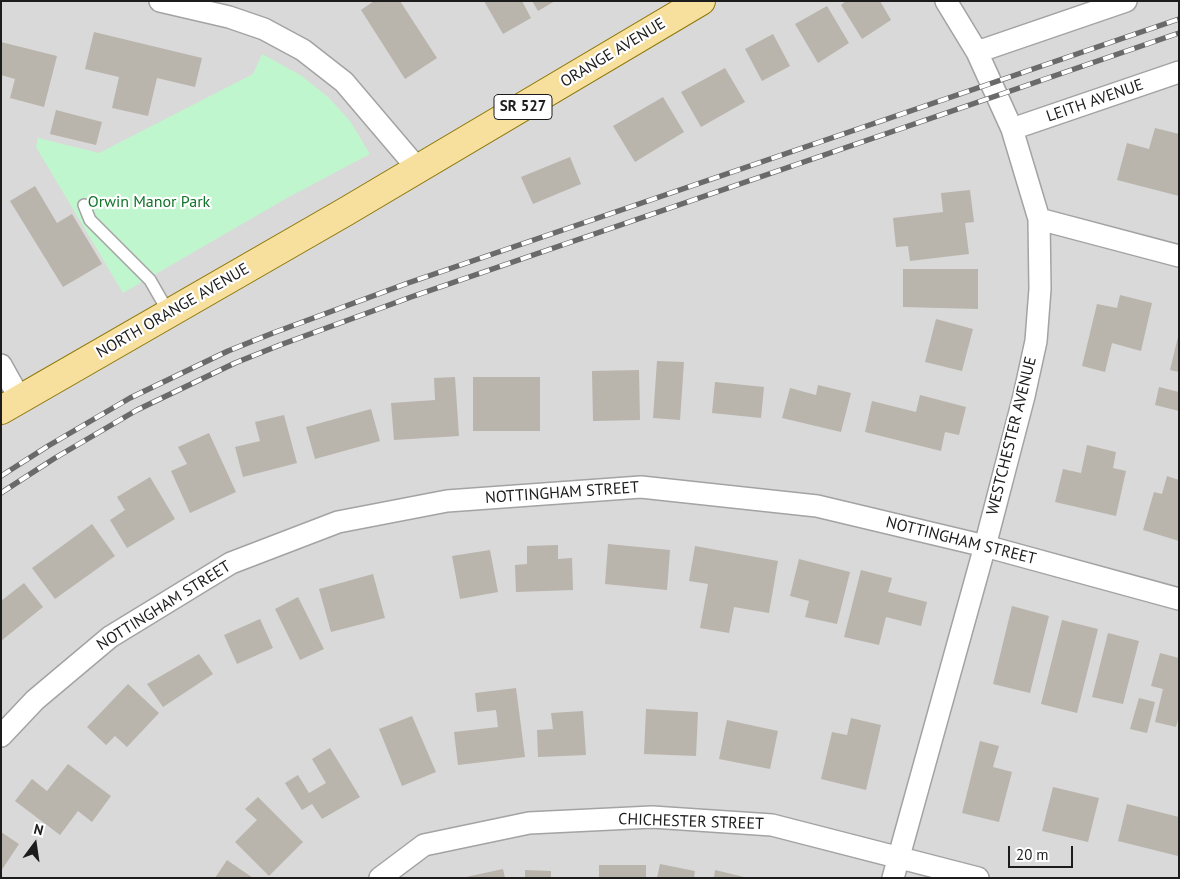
<!DOCTYPE html>
<html>
<head>
<meta charset="utf-8">
<style>
  body { margin:0 }
  #map { position:relative; width:1180px; height:879px; overflow:hidden; background:#edebe2; font-family:"PT Sans",sans-serif }
  canvas { display:block }
  .frame { position:absolute; inset:0; border:2px solid #1c1c1c; pointer-events:none }
  .north { position:absolute; left:10px; top:819px; width:50px; height:50px; -webkit-text-stroke:4px #fff; paint-order:stroke; rotate:14deg; font-size:14px; font-weight:700; line-height:20px; text-align:center; color:#1c1c1c }
  .north::after { content:''; display:block; margin:auto; width:18px; height:22px; background:#1c1c1c; clip-path:polygon(50% 0,100% 100%,50% 72%,0 100%) }
  .scale { position:absolute; left:1008px; top:846px; width:65px; height:22px; box-sizing:border-box; border:2px solid #1c1c1c; border-top:0; padding-left:6px; font-size:15px; line-height:18px; white-space:nowrap; color:#1c1c1c; -webkit-text-stroke:4px #fff; paint-order:stroke }
</style>
</head>
<body>
<div id="map">
<canvas width="1180" height="879"></canvas>
<div class="frame"></div>
<div class="north">N</div>
<div class="scale">20 m</div>
</div>
<script>
const ctx = document.querySelector('canvas').getContext('2d');
ctx.lineJoin = 'round';
function fill(path, color) { ctx.fillStyle = color; ctx.fill(path, 'evenodd'); }
const toPath = rows => new Path2D(rows.map(r => 'M' + r).join(''));
function trace(path, color, width, dash) { ctx.strokeStyle = color; ctx.lineWidth = width; ctx.lineCap = dash ? 'butt' : 'round'; ctx.setLineDash(dash || []); ctx.stroke(path); }
function write(font, color, halo, rows, align = 'center') {
  ctx.font = font + ' "PT Sans",sans-serif'; ctx.lineWidth = 4.5; ctx.setLineDash([]); ctx.textBaseline = 'middle'; ctx.strokeStyle = halo; ctx.fillStyle = color; for (const [text, x, y, turn = 0] of rows) {
    ctx.save(); ctx.translate(x, y); ctx.rotate((+turn || 0) * Math.PI / 180); ctx.textAlign = isNaN(turn) ? turn : align; if (halo) ctx.strokeText(text, 0, 0); ctx.fillText(text, 0, 0); ctx.restore();
  }
}
fill(toPath([
  [1,1,1179,1,1179,878,1,878]
]), '#dad9d9');
fill(toPath([
  [262,54,302,76,329,98,350,121,370,154,287,198,123,293,36,147,38,138,99,153,253,74]
]), '#c0f6cd');
fill(toPath([
  [374,1,400,1,437,58,405,79,361,10],
  [484,1,522,1,531,18,503,34],
  [532,1,555,1,538,11],
  [846,1,880,1,891,20,862,39,841,5],
  [827,6,849,43,818,63,795,24],
  [94,32,202,58,195,87,157,78,148,116,112,108,119,77,85,69],
  [773,34,790,66,762,81,745,49],
  [1,42,57,56,44,107,10,98,15,79,1,75],
  [725,68,745,102,701,127,681,92],
  [663,97,684,132,635,162,613,126],
  [56,110,102,122,96,145,50,134],
  [1155,128,1179,134,1179,196,1117,180,1127,143,1149,149],
  [570,157,581,184,533,204,521,177],
  [35,186,57,223,72,214,102,264,63,287,10,201],
  [970,190,974,222,965,223,969,254,910,261,908,246,896,247,893,218,943,212,941,193],
  [903,269,978,269,978,309,903,307],
  [1120,295,1152,303,1141,351,1112,343,1105,372,1082,366,1097,304,1117,308],
  [936,319,973,329,962,371,925,362],
  [1178,337,1179,337,1179,372,1170,370],
  [657,361,684,362,680,420,653,418],
  [639,370,640,420,593,421,592,371],
  [455,377,459,436,394,440,391,403,435,400,434,378],
  [473,377,540,377,540,431,473,431],
  [715,382,764,387,761,418,712,413],
  [818,385,851,393,841,432,782,418,790,388,816,395],
  [1159,387,1179,392,1179,411,1155,405],
  [920,395,966,407,959,435,945,432,941,451,865,432,872,401,916,412],
  [371,409,380,441,315,459,306,427],
  [284,415,297,463,243,477,235,447,260,441,255,422],
  [209,433,236,492,190,513,171,471,187,464,178,447],
  [1087,445,1116,452,1113,468,1126,471,1116,516,1055,502,1063,469,1081,473],
  [1167,476,1179,480,1179,541,1143,530,1154,492,1162,494],
  [150,477,175,519,127,548,110,520,125,510,117,497],
  [92,524,115,556,55,599,32,568],
  [608,544,670,550,667,590,605,584],
  [558,545,558,559,572,558,573,590,516,592,515,565,527,564,527,546],
  [695,546,778,561,769,613,734,607,729,633,700,628,708,584,689,581],
  [490,550,498,592,460,599,452,556],
  [799,559,850,572,837,624,805,617,809,601,790,596],
  [861,570,892,578,888,592,927,602,921,626,886,617,879,645,844,637],
  [373,574,385,618,331,632,319,589],
  [24,583,43,607,1,641,1,601],
  [298,597,324,649,300,660,275,609],
  [1012,606,1049,616,1030,693,993,684],
  [260,619,273,648,237,664,224,635],
  [1062,620,1098,629,1077,713,1041,704],
  [1108,633,1139,641,1123,704,1092,697],
  [1160,653,1179,658,1179,716,1176,727,1155,722,1163,689,1151,686],
  [199,654,213,674,163,707,147,684],
  [128,684,159,713,127,747,115,736,106,745,87,727],
  [516,688,525,757,458,765,454,732,498,727,496,710,477,712,475,693],
  [1139,698,1155,702,1147,733,1130,729],
  [646,709,698,712,696,756,644,754],
  [583,711,586,755,538,757,537,730,553,729,551,713],
  [412,716,436,772,402,786,379,729],
  [851,718,881,725,866,790,821,779,832,732,847,735],
  [727,720,778,731,770,769,719,759],
  [980,741,999,746,993,767,1012,772,999,822,962,813],
  [330,748,360,797,322,819,312,804,302,810,285,783,298,775,309,793,326,783,312,759],
  [68,764,111,796,92,822,78,811,60,835,15,801,32,779,47,791],
  [1053,787,1099,798,1088,842,1042,831],
  [258,797,303,842,269,876,235,842,257,820,245,809],
  [1127,804,1179,817,1178,856,1118,841],
  [1,832,19,844,1,871],
  [227,860,253,878,215,878],
  [660,864,695,871,694,878,657,878],
  [599,865,646,865,646,878,599,878],
  [503,869,505,878,466,878,466,877],
  [525,870,551,871,551,878,525,878],
  [715,870,744,877,744,878,714,878]
]), '#b9b4ac');
const service = toPath([
  [84,205,90,220,150,280,169,313]
]);
const minor = toPath([
  [160,1,229,17,264,29,303,50,344,82,418,169],
  [977,52,1126,1],
  [1012,129,1179,72],
  [1039,219,1179,256],
  [1,365,20,399],
  [1,736,35,700,110,637,231,563,338,522,447,501,641,487,817,506,985,546,1179,599],
  [380,878,424,845,529,823,652,817,772,825,978,878],
  [893,878,985,546,1024,396,1036,341,1040,289,1039,219,1012,129,977,52,946,1]
]);
const primary = toPath([
  [1,410,345,212,701,1]
]);
trace(service, '#a3a3a3', 14);
trace(minor, '#a3a3a3', 24);
trace(primary, '#8d7707', 30);
trace(service, '#fff', 11);
trace(minor, '#fff', 21);
trace(primary, '#f7df9d', 28);
const rail = toPath([
  [1,476,48,446,130,398,228,351,273,333,408,283,1179,19],
  [1,493,55,458,137,410,235,363,280,345,411,297,1179,33]
]);
trace(rail, '#6a6a6a', 5.5);
trace(rail, '#fff', 4, [11]);
for (const [x, y, w] of [
  [523,107,58]
]) { const box = new Path2D(); box.roundRect(x - w / 2, y - 12.5, w, 25, 4); ctx.fillStyle = '#fff'; ctx.fill(box); trace(box, '#1c1c1c', 1); }
write('bold 15px', '#1c1c1c', null, [
  ["SR 527",523,107]
]);
write('16px', '#1c1c1c', '#fff', [
  ["ORANGE AVENUE",613,53,-31],
  ["LEITH AVENUE",1095,101,-19],
  ["NORTH ORANGE AVENUE",173,311,-30],
  ["WESTCHESTER AVENUE",1012,436,-76],
  ["NOTTINGHAM STREET",562,493,-4],
  ["NOTTINGHAM STREET",961,541,14],
  ["NOTTINGHAM STREET",164,606,-32],
  ["CHICHESTER STREET",691,822,2]
]);
write('16px', '#107429', '#fff', [
  ["Orwin Manor Park",149,202]
]);
</script>
</body>
</html>
